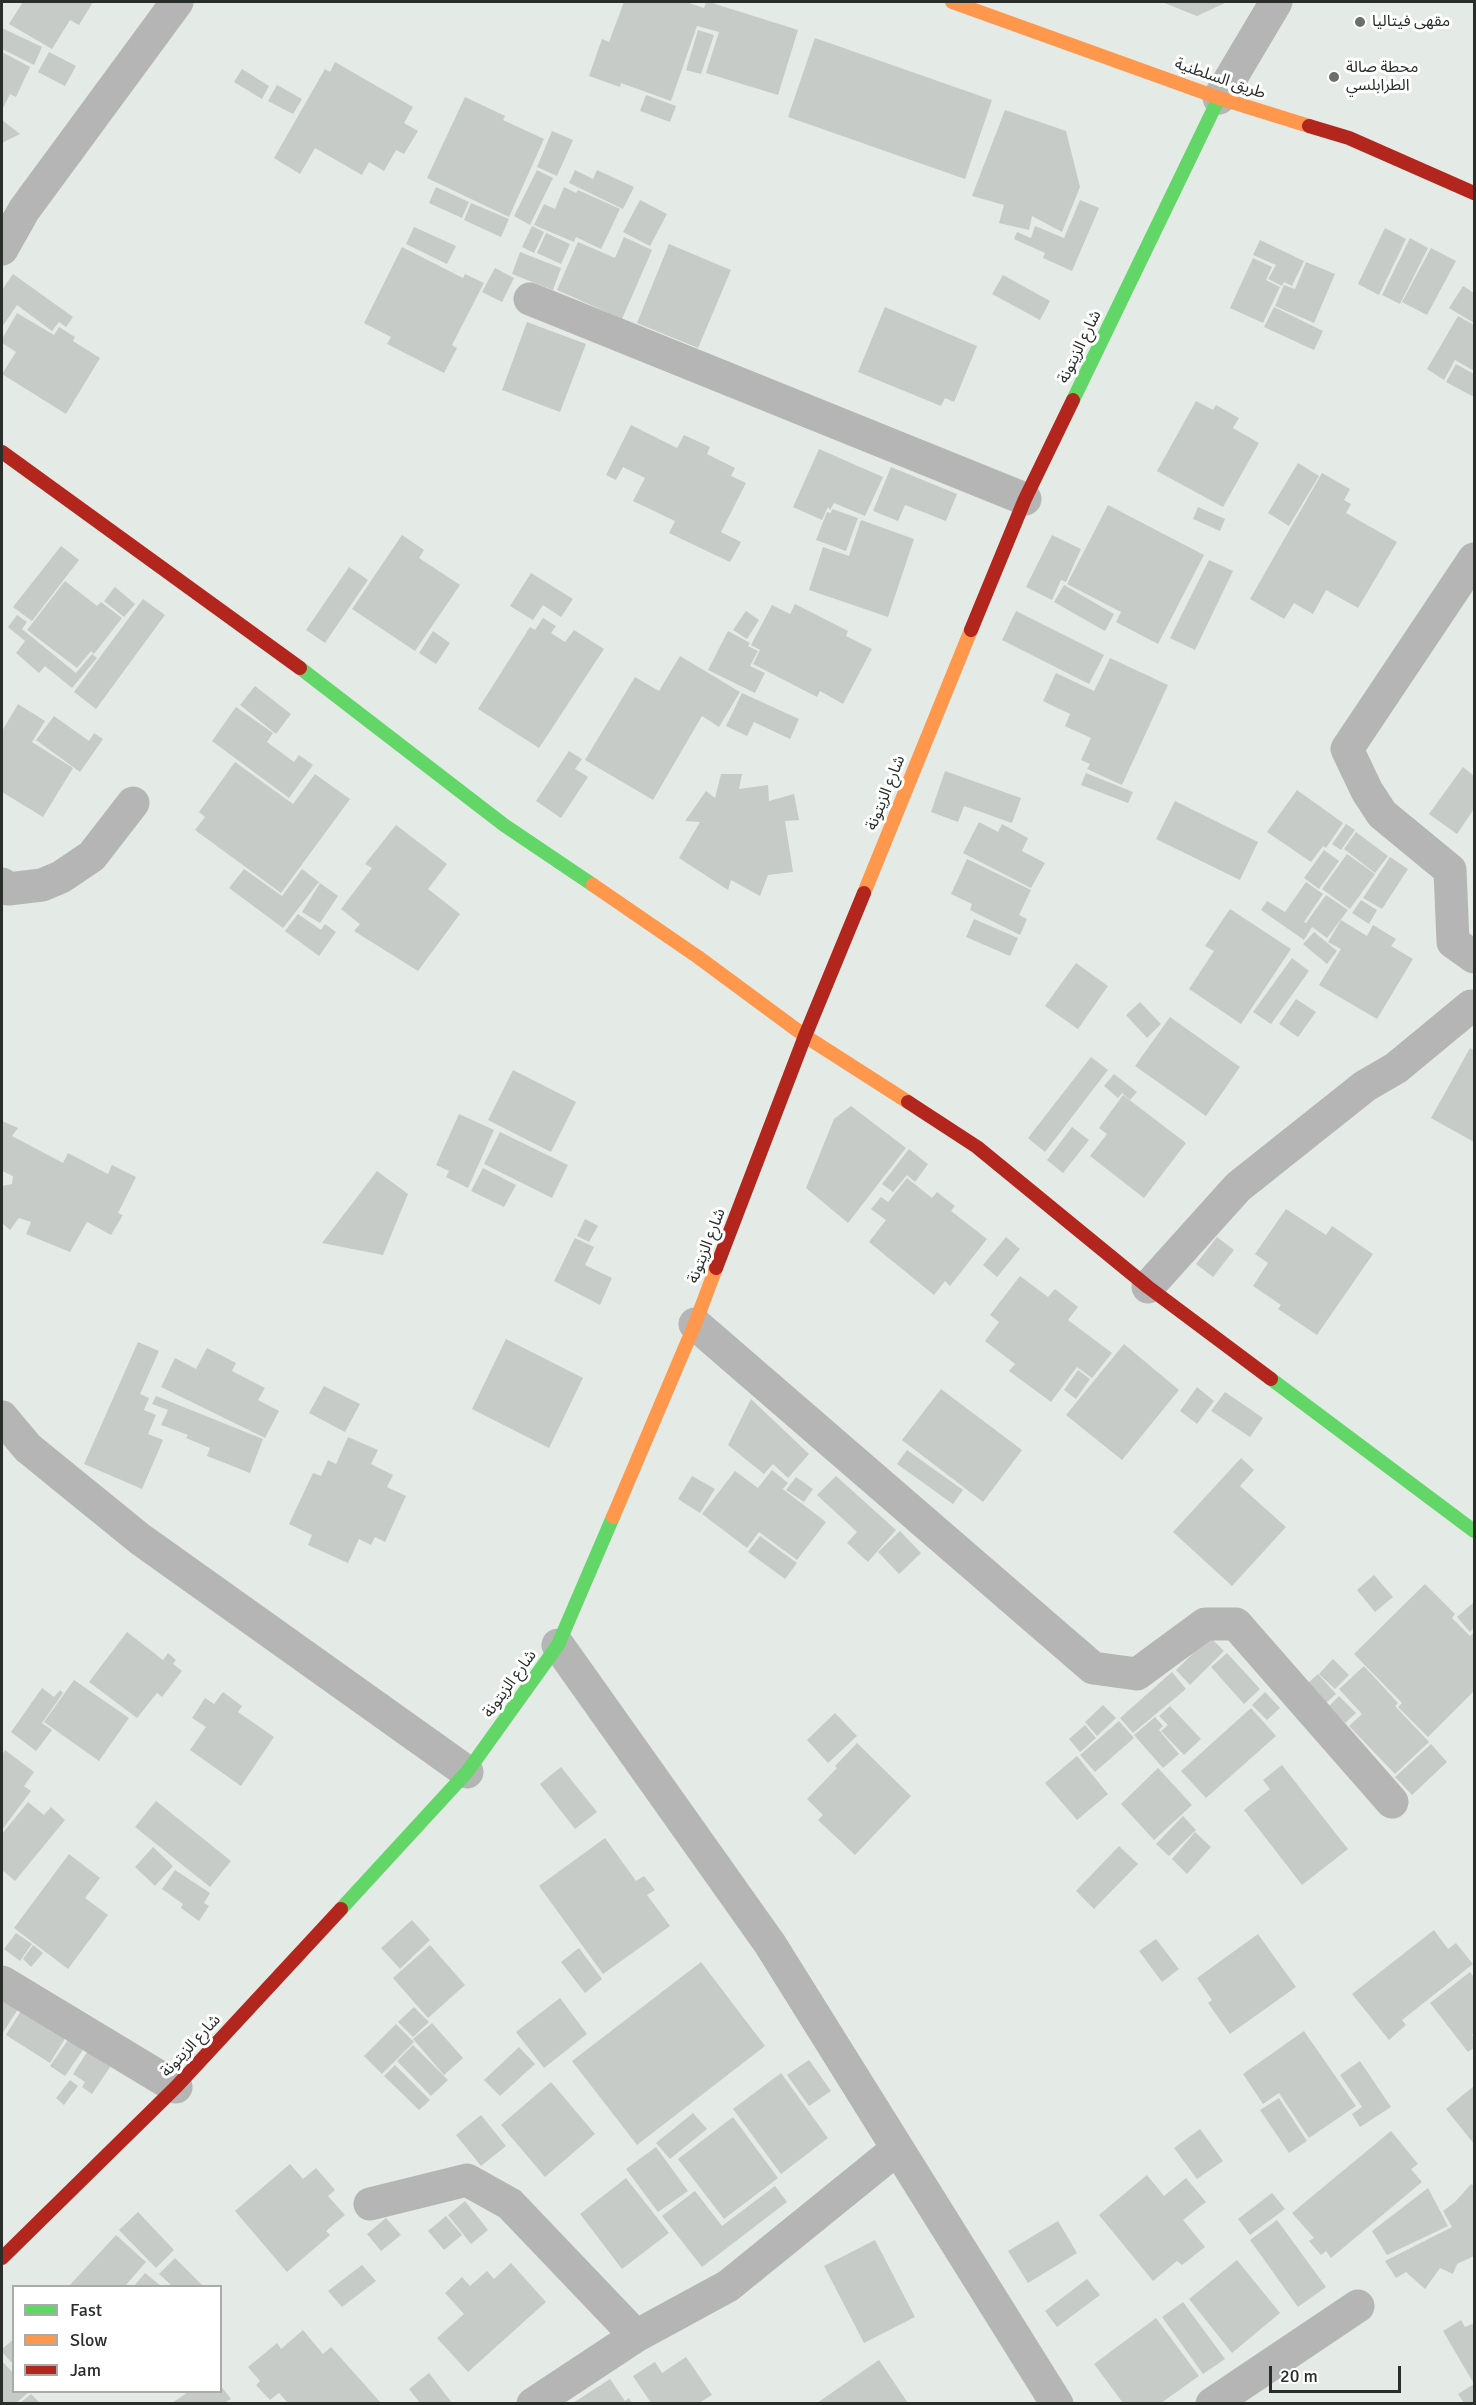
<!DOCTYPE html>
<html>
<head>
<meta charset="utf-8">
<style>
  body { margin:0 }
  #map { position:relative; width:1476px; height:2405px; overflow:hidden; background:#e4eae5; font-family:Signika,sans-serif }
  canvas { display:block }
  .frame { position:absolute; inset:0; border:3px solid #292e2a; pointer-events:none }
  .legend { position:absolute; left:12px; top:2285px; width:210px; height:108px; box-sizing:border-box; background:#fff; border:2px solid #a9abaa; margin:0; padding:8px 10px; list-style:none; font-size:18px; color:#292e2a }
  .legend li { display:flex; align-items:center; gap:12px; height:30px }
  .legend b { width:30px; border:2px solid #a9abaa }
  .scale { position:absolute; left:1269px; top:2366px; width:132px; height:27px; box-sizing:border-box; border:3px solid #292e2a; border-top:0; padding-left:8px; font-size:18px; line-height:21px; white-space:nowrap; color:#292e2a; -webkit-text-stroke:4px #fff; paint-order:stroke }
</style>
</head>
<body>
<div id="map">
<canvas width="1476" height="2405"></canvas>
<div class="frame"></div>
<ul class="legend">
<li><b style="height:8px;background:#63d668"></b>Fast</li>
<li><b style="height:8px;background:#ff974d"></b>Slow</li>
<li><b style="height:8px;background:#b3261e"></b>Jam</li>
</ul>
<div class="scale">20 m</div>
</div>
<script>
const ctx = document.querySelector('canvas').getContext('2d');
ctx.lineJoin = 'round';
function fill(path, color) { ctx.fillStyle = color; ctx.fill(path, 'evenodd'); }
const toPath = rows => new Path2D(rows.map(r => 'M' + r).join(''));
function trace(path, color, width, dash) { ctx.strokeStyle = color; ctx.lineWidth = width; ctx.lineCap = dash ? 'butt' : 'round'; ctx.setLineDash(dash || []); ctx.stroke(path); }
function write(font, color, halo, rows, align = 'center') {
  ctx.font = font + ' Signika,"Noto Sans Arabic",sans-serif'; ctx.lineWidth = 6; ctx.setLineDash([]); ctx.textBaseline = 'middle'; ctx.strokeStyle = halo; ctx.fillStyle = color; for (const [text, x, y, turn = 0] of rows) {
    ctx.save(); ctx.translate(x, y); ctx.rotate((+turn || 0) * Math.PI / 180); ctx.textAlign = isNaN(turn) ? turn : align; if (halo) ctx.strokeText(text, 0, 0); ctx.fillText(text, 0, 0); ctx.restore();
  }
}
fill(toPath([
  [23,2,93,2,79,25,70,20,52,49,9,24],
  [624,2,686,2,704,8,706,2,709,2,798,30,778,95,706,73,719,32,697,26,671,101,621,83,620,87,589,76,602,39,609,42],
  [1162,2,1227,2,1197,16],
  [2,28,42,47,34,65,2,49],
  [698,30,714,35,701,74,686,70],
  [815,38,992,100,965,179,788,117],
  [2,52,30,67,16,97,10,94,2,110],
  [49,52,76,66,65,86,38,72],
  [335,62,413,107,404,123,418,131,404,154,396,150,384,171,369,162,362,175,315,148,300,174,274,158,325,69,330,72],
  [242,69,269,86,262,99,234,82],
  [277,85,302,99,293,114,268,101],
  [646,95,676,106,670,122,640,111],
  [465,97,505,116,503,120,544,139,509,217,427,178],
  [1005,110,1066,131,1080,187,1062,232,1032,216,1029,230,999,223,1004,205,972,196],
  [2,120,20,134,2,143],
  [552,131,573,140,557,176,537,167],
  [537,170,553,178,530,225,514,216],
  [575,170,593,179,597,170,634,187,623,209,569,183],
  [436,187,469,202,462,218,429,203],
  [564,187,576,193,578,190,620,209,601,249,576,237,574,242,534,225,544,204,555,209],
  [640,200,667,214,650,246,623,232],
  [1080,200,1099,208,1072,271,1043,258,1045,253,1014,239,1017,232,1031,238,1035,226,1064,238],
  [471,203,509,219,501,237,464,220],
  [532,226,544,232,534,253,522,247],
  [414,227,456,246,447,264,406,244],
  [1385,228,1406,239,1379,295,1358,284],
  [546,233,570,244,561,264,537,253],
  [624,237,652,250,622,319,557,290,578,242,615,258],
  [1410,238,1428,248,1400,304,1382,295],
  [1260,240,1304,261,1292,286,1284,282,1282,286,1268,279,1276,265,1253,255],
  [669,244,731,270,698,348,637,323],
  [402,247,463,278,465,274,484,283,452,345,457,348,444,373,387,344,391,337,364,323],
  [1431,248,1456,261,1427,315,1402,302],
  [520,252,561,268,553,290,512,274],
  [1253,258,1272,267,1266,280,1280,287,1263,323,1230,308],
  [1306,262,1335,274,1314,323,1275,306,1284,285,1295,289],
  [495,268,514,278,502,302,482,292],
  [13,274,73,317,66,327,59,322,52,331,17,305,2,327,2,290],
  [1003,275,1050,301,1040,320,992,294],
  [1463,286,1474,293,1474,323,1449,308],
  [885,307,977,346,954,402,945,398,941,406,858,372],
  [1274,307,1323,331,1314,350,1264,327],
  [17,313,54,335,59,327,75,337,73,341,100,358,66,414,2,374,16,352,2,343,2,339],
  [1458,316,1474,325,1474,371,1455,360,1444,380,1427,369],
  [527,322,586,344,560,412,502,390],
  [1456,364,1474,374,1474,397,1446,382],
  [1196,401,1213,410,1216,405,1239,418,1233,428,1259,443,1223,507,1157,471],
  [631,425,677,448,684,435,710,447,707,454,735,468,731,476,746,483,721,532,741,542,730,562,669,533,675,521,633,501,645,478,623,467,616,480,606,475],
  [819,449,883,477,865,516,834,503,830,510,828,507,822,520,793,507],
  [1298,463,1319,476,1289,526,1268,513],
  [891,467,957,494,946,521,905,505,898,521,873,511],
  [1322,473,1350,489,1344,500,1351,504,1346,513,1397,542,1358,608,1326,590,1313,614,1294,603,1284,619,1250,599],
  [1108,505,1204,555,1158,644,1116,622,1121,612,1067,584],
  [1198,507,1225,519,1220,531,1193,519],
  [832,509,858,518,846,551,816,540,827,512,831,513],
  [861,520,914,539,888,617,809,590,823,547,849,556],
  [402,535,424,550,419,558,460,585,415,651,352,609],
  [1052,535,1081,549,1066,582,1061,580,1052,600,1026,587],
  [61,546,79,560,32,621,13,607],
  [1209,560,1233,571,1195,650,1170,638],
  [349,567,368,580,325,643,306,630],
  [531,573,573,599,561,617,543,605,533,620,510,606],
  [65,581,97,606,101,602,122,618,94,654,91,651,77,668,27,630],
  [1064,585,1114,614,1105,631,1054,602],
  [115,587,135,604,124,617,104,601],
  [143,599,165,615,96,709,74,692],
  [795,604,848,631,846,636,872,649,843,704,820,691,817,697,753,664,760,650,751,645,772,605,790,614],
  [746,611,759,620,747,639,733,630],
  [1016,611,1104,655,1089,684,1002,640],
  [17,615,27,622,22,629,76,673,92,654,97,658,72,688,45,666,39,673,16,653,25,641,8,627],
  [543,618,556,626,551,633,565,642,574,630,604,649,539,748,478,709,530,627,535,630],
  [433,631,450,643,436,664,419,653],
  [728,631,750,643,748,646,758,651,750,666,765,673,755,693,708,670],
  [680,656,740,692,719,727,702,716,653,800,585,760,635,677,659,691],
  [1110,658,1168,685,1122,785,1087,769,1090,764,1081,760,1091,738,1065,726,1070,714,1043,701,1056,673,1094,691],
  [255,686,291,714,276,734,240,705],
  [742,693,799,719,790,739,754,722,747,736,726,726],
  [18,704,45,721,32,742,73,768,43,817,2,792,2,731],
  [236,707,273,733,267,742,294,762,299,755,313,765,289,798,212,741],
  [54,716,89,741,94,733,103,739,80,772,36,740],
  [569,751,582,759,575,769,588,777,561,818,536,801],
  [235,762,293,804,315,774,350,799,281,893,195,830,205,817,199,812],
  [1463,767,1474,776,1474,809,1457,834,1429,814],
  [945,771,1021,798,1012,823,964,806,958,822,931,812],
  [1086,773,1133,792,1128,803,1081,785],
  [721,774,742,774,739,789,768,785,769,801,794,794,799,820,785,821,793,872,768,875,760,896,731,880,728,890,679,858,700,822,685,821,706,791,715,798],
  [1297,790,1343,823,1326,848,1323,846,1311,862,1267,832],
  [1175,801,1258,842,1240,880,1156,839],
  [979,822,998,832,1002,824,1028,838,1022,851,1045,863,1031,888,963,853],
  [1346,824,1355,830,1341,850,1332,844],
  [396,825,447,864,428,889,460,914,418,971,354,931,360,924,341,909,372,868,365,864],
  [1356,832,1388,856,1375,873,1344,849],
  [1324,850,1339,861,1319,889,1304,878],
  [1347,854,1375,874,1350,909,1322,889],
  [1390,857,1408,869,1382,909,1363,898],
  [967,859,1031,890,1019,915,1027,919,1020,935,970,910,972,904,951,894],
  [244,869,282,896,302,869,319,882,283,928,229,888],
  [1306,882,1323,894,1304,922,1306,923,1326,895,1348,910,1327,938,1312,927,1304,940,1261,910,1267,901,1285,912],
  [320,883,338,896,320,923,302,912],
  [1361,900,1377,910,1369,924,1352,913],
  [1230,909,1291,949,1241,1024,1189,989,1214,951,1205,946],
  [298,914,321,930,325,924,336,932,319,956,285,931],
  [974,919,1018,938,1010,956,966,937],
  [1341,920,1367,936,1373,925,1396,939,1391,946,1413,959,1377,1019,1319,985,1341,949,1328,942],
  [1314,932,1337,951,1327,964,1303,944],
  [1292,958,1309,971,1271,1024,1253,1012],
  [1076,963,1108,986,1078,1029,1045,1006],
  [1296,999,1316,1012,1298,1037,1279,1024],
  [1140,1002,1161,1024,1147,1038,1126,1015],
  [1170,1017,1240,1067,1206,1116,1135,1066],
  [1470,1048,1474,1050,1474,1142,1431,1118],
  [1091,1057,1108,1070,1045,1152,1028,1138],
  [513,1070,576,1102,551,1152,488,1120],
  [1114,1074,1137,1092,1130,1100,1122,1093,1118,1098,1104,1086],
  [1123,1095,1186,1143,1144,1198,1090,1156,1107,1134,1099,1128],
  [851,1106,906,1148,848,1223,806,1188,834,1119],
  [459,1114,494,1130,468,1188,446,1177,449,1171,436,1165],
  [2,1121,18,1128,12,1136,63,1163,68,1153,108,1174,112,1165,136,1177,118,1213,123,1215,111,1235,87,1222,70,1252,26,1234,31,1222,19,1218,10,1230,2,1223,2,1186,12,1184,13,1176,2,1171],
  [1072,1127,1089,1140,1063,1173,1047,1160],
  [500,1132,568,1165,552,1198,484,1164],
  [909,1149,928,1164,915,1182,907,1175,893,1192,882,1184],
  [483,1168,516,1185,504,1207,471,1191],
  [377,1171,408,1194,383,1255,322,1243],
  [907,1178,932,1198,937,1192,955,1206,951,1211,987,1239,950,1286,945,1281,934,1295,869,1242,886,1220,871,1209,881,1197,888,1202],
  [1286,1209,1326,1235,1332,1226,1373,1254,1317,1335,1278,1309,1281,1305,1253,1286,1268,1263,1255,1254],
  [585,1219,598,1226,589,1242,577,1236],
  [1006,1237,1020,1249,997,1277,983,1265],
  [1217,1237,1234,1250,1213,1277,1196,1264],
  [575,1238,594,1247,585,1265,612,1278,600,1305,554,1281],
  [1020,1276,1048,1297,1055,1289,1078,1307,1068,1320,1112,1353,1092,1378,1077,1367,1051,1402,1009,1371,1015,1364,985,1341,999,1322,990,1315],
  [506,1339,583,1378,549,1448,472,1409],
  [138,1342,159,1351,140,1394,149,1398,144,1410,156,1415,148,1434,163,1440,142,1489,84,1464],
  [1124,1344,1179,1390,1122,1460,1066,1415],
  [207,1348,236,1363,232,1371,265,1388,258,1400,279,1411,265,1438,161,1387,175,1358,196,1369],
  [1078,1370,1090,1379,1076,1399,1064,1390],
  [324,1386,360,1404,345,1432,309,1413],
  [1197,1387,1214,1401,1197,1424,1180,1411],
  [941,1389,1022,1450,983,1502,902,1440],
  [1225,1392,1263,1418,1250,1437,1211,1411],
  [156,1396,263,1439,250,1473,207,1456,210,1448,186,1438,188,1435,161,1425,168,1410,152,1404],
  [751,1399,809,1454,788,1478,773,1464,764,1474,728,1445],
  [348,1437,378,1450,371,1464,393,1475,387,1487,406,1496,385,1542,375,1537,371,1545,359,1539,348,1563,308,1545,312,1535,289,1524,313,1473,321,1476,328,1460,336,1464],
  [907,1450,963,1490,953,1504,897,1464],
  [1241,1458,1254,1470,1240,1486,1286,1527,1232,1586,1173,1532],
  [772,1470,788,1483,783,1489,780,1487,826,1522,797,1560,759,1532,747,1548,702,1514,735,1471,758,1488],
  [692,1476,715,1489,700,1513,678,1499],
  [836,1476,896,1530,868,1562,847,1543,857,1532,817,1495],
  [796,1477,813,1489,804,1502,786,1490],
  [900,1531,921,1553,899,1574,878,1552],
  [760,1536,797,1563,785,1579,748,1552],
  [1374,1575,1393,1597,1375,1612,1357,1590],
  [1425,1584,1455,1614,1452,1618,1470,1636,1473,1633,1474,1634,1474,1691,1428,1737,1398,1707,1402,1703,1354,1654],
  [1474,1602,1474,1628,1470,1632,1457,1617],
  [127,1632,163,1660,168,1653,176,1660,173,1664,182,1671,162,1697,157,1693,137,1718,89,1682],
  [1210,1637,1224,1651,1190,1685,1176,1670],
  [1227,1653,1260,1689,1244,1704,1211,1667],
  [1333,1659,1349,1675,1335,1689,1319,1674],
  [1364,1666,1398,1703,1395,1706,1429,1742,1395,1774,1349,1726,1362,1714,1339,1689],
  [1172,1672,1186,1689,1133,1733,1120,1718],
  [1318,1674,1336,1694,1326,1703,1308,1683],
  [74,1680,129,1718,99,1761,44,1722],
  [42,1688,54,1697,60,1690,63,1693,42,1723,52,1730,36,1751,11,1732],
  [223,1692,242,1706,238,1712,274,1737,241,1786,190,1750,206,1727,192,1718,205,1698,214,1704],
  [1265,1692,1280,1708,1267,1720,1252,1705],
  [1339,1696,1356,1713,1345,1723,1329,1706],
  [1103,1705,1116,1718,1097,1736,1085,1722],
  [1170,1706,1201,1739,1184,1755,1161,1731,1168,1725,1159,1716],
  [1251,1708,1276,1736,1206,1798,1181,1771],
  [835,1713,857,1736,828,1763,807,1740],
  [1155,1717,1163,1726,1159,1730,1179,1754,1163,1768,1134,1735],
  [1119,1721,1134,1738,1095,1772,1080,1755],
  [1085,1725,1096,1738,1080,1752,1069,1739],
  [857,1743,911,1796,855,1855,818,1820,823,1815,807,1799,837,1768,835,1766],
  [1431,1744,1447,1762,1412,1795,1395,1777],
  [5,1750,34,1772,24,1786,31,1791,2,1830,2,1755],
  [1077,1756,1108,1794,1077,1820,1045,1783],
  [1282,1765,1348,1849,1302,1885,1244,1810,1270,1789,1263,1780],
  [561,1767,597,1812,575,1829,540,1784],
  [1158,1768,1192,1805,1154,1840,1121,1804],
  [156,1801,231,1861,210,1887,135,1827],
  [28,1802,44,1815,51,1807,65,1820,15,1881,2,1870,2,1834],
  [1183,1816,1196,1830,1169,1856,1156,1844],
  [1195,1832,1211,1847,1187,1874,1172,1859],
  [605,1838,636,1881,644,1876,655,1890,647,1895,670,1926,603,1974,539,1886],
  [1119,1846,1138,1864,1094,1909,1076,1891],
  [153,1847,173,1866,155,1886,135,1867],
  [69,1854,100,1878,85,1898,108,1915,68,1969,14,1928],
  [175,1870,210,1893,204,1903,209,1906,199,1921,181,1908,183,1904,162,1889],
  [412,1920,430,1940,400,1969,381,1948],
  [1434,1930,1448,1949,1456,1943,1473,1964,1402,2020,1406,2025,1389,2040,1352,1994],
  [16,1933,32,1944,20,1961,4,1949],
  [1258,1934,1296,1987,1230,2034,1208,2003,1212,2000,1197,1978],
  [1156,1939,1179,1969,1162,1982,1139,1951],
  [33,1945,43,1953,31,1967,23,1959],
  [430,1945,465,1985,428,2018,393,1978],
  [579,1948,602,1979,585,1993,561,1962],
  [701,1962,765,2046,637,2145,572,2061],
  [1470,1972,1474,1977,1474,2032,1472,2035,1474,2038,1474,2048,1468,2052,1430,2003],
  [2,1994,20,2006,2,2034],
  [560,1998,587,2034,544,2068,516,2032],
  [414,2007,429,2022,413,2037,398,2022],
  [22,2009,66,2037,50,2063,6,2035],
  [432,2023,463,2058,444,2075,413,2039],
  [396,2024,414,2042,382,2074,364,2056],
  [1304,2031,1356,2106,1309,2138,1279,2093,1263,2104,1243,2074],
  [70,2037,85,2047,65,2076,50,2066],
  [413,2045,448,2080,431,2096,397,2061],
  [519,2047,535,2064,500,2096,484,2080],
  [89,2049,112,2064,92,2094,82,2087,85,2082,73,2074],
  [809,2060,831,2091,809,2106,787,2075],
  [1360,2061,1391,2107,1360,2127,1352,2114,1362,2107,1340,2075],
  [395,2065,430,2100,419,2110,384,2076],
  [781,2073,828,2138,781,2174,733,2109],
  [70,2080,78,2086,64,2105,56,2098],
  [551,2082,595,2134,545,2177,501,2125],
  [1474,2086,1474,2144,1446,2109],
  [1279,2098,1307,2141,1289,2153,1260,2110],
  [693,2113,707,2129,670,2159,656,2143],
  [481,2115,506,2146,481,2166,456,2135],
  [733,2117,778,2178,724,2219,678,2159],
  [1200,2129,1223,2161,1197,2179,1174,2148],
  [1391,2131,1418,2164,1411,2169,1422,2182,1331,2258,1326,2251,1321,2255,1309,2241,1314,2238,1292,2213],
  [656,2147,688,2191,658,2212,626,2169],
  [290,2164,303,2179,316,2168,335,2190,328,2196,345,2215,326,2231,330,2235,287,2272,235,2211],
  [1147,2175,1164,2196,1186,2178,1206,2202,1183,2220,1205,2247,1182,2265,1177,2261,1153,2281,1099,2215],
  [626,2178,669,2233,622,2269,580,2214],
  [1471,2184,1474,2186,1474,2256,1457,2264,1453,2274,1440,2268,1425,2289,1406,2272,1396,2278,1385,2261,1452,2227,1443,2211,1455,2202],
  [775,2186,787,2202,702,2267,662,2216,695,2191,722,2226],
  [1428,2188,1448,2226,1387,2255,1372,2231],
  [1272,2193,1285,2209,1250,2235,1238,2219],
  [465,2201,488,2230,471,2244,448,2215],
  [138,2212,174,2250,156,2268,119,2230],
  [446,2216,462,2235,444,2250,428,2231],
  [386,2218,401,2235,381,2251,367,2234],
  [1277,2220,1326,2287,1298,2307,1250,2240],
  [1058,2221,1077,2253,1028,2283,1008,2251],
  [116,2235,146,2262,125,2286,69,2286],
  [875,2240,915,2317,864,2343,824,2266],
  [175,2258,203,2286,172,2286,159,2274],
  [1237,2260,1280,2313,1232,2353,1189,2299],
  [511,2263,546,2302,468,2372,437,2338,464,2314,445,2293,462,2277,470,2286,487,2271,494,2279],
  [362,2265,376,2281,342,2307,328,2291],
  [145,2273,161,2286,134,2286],
  [1087,2279,1100,2295,1057,2327,1045,2311],
  [1183,2302,1225,2359,1203,2374,1162,2317],
  [1156,2318,1199,2376,1161,2403,1123,2403,1094,2364],
  [1461,2320,1465,2327,1474,2323,1474,2403,1464,2403,1458,2394,1474,2384,1443,2331],
  [303,2330,323,2354,331,2347,381,2403,288,2403,279,2393,270,2400,256,2385,260,2381,248,2367,277,2343,281,2349],
  [14,2339,14,2365,2,2352,2,2349],
  [686,2357,712,2395,699,2403,651,2403,633,2376,655,2362,662,2373],
  [879,2360,908,2403,817,2403],
  [2,2361,14,2374,14,2392,29,2392,16,2403,2,2403],
  [429,2373,452,2403,420,2403,409,2389],
  [610,2379,625,2401,629,2398,632,2403,573,2403],
  [220,2385,231,2399,224,2403,205,2403,204,2402,201,2403,172,2403,188,2392,220,2392],
  [31,2394,40,2403,20,2403]
]), '#c6cbc7');
trace(toPath([
  [1219,98,1276,2],
  [2,249,24,210,177,2],
  [530,299,1025,499],
  [1474,559,1347,749,1367,791,1382,814,1450,870,1453,942,1474,957],
  [2,884,8,889,42,885,61,877,92,856,133,803],
  [1148,1287,1238,1187,1365,1086,1396,1068,1471,1006],
  [695,1324,1093,1668,1137,1674,1205,1624,1236,1624,1392,1802],
  [2,1417,28,1448,140,1539,467,1772],
  [558,1645,770,1944,1057,2404],
  [2,1982,176,2087],
  [370,2204,467,2180,510,2204,636,2336],
  [533,2404,636,2336,728,2286,897,2149],
  [1212,2404,1358,2306]
]), '#b4b5b4', 33);
trace(toPath([
  [1073,400,1219,98],
  [300,668,504,825,593,885],
  [1271,1379,1474,1531],
  [341,1909,467,1772,558,1645,613,1517]
]), '#63d668', 14);
trace(toPath([
  [952,2,1219,98,1309,126],
  [593,885,698,957,805,1036,908,1102],
  [864,893,971,630],
  [613,1517,695,1324,716,1268]
]), '#ff974d', 14);
trace(toPath([
  [1309,126,1349,138,1474,193],
  [2,452,300,668],
  [971,630,1025,499,1073,400],
  [908,1102,977,1147,1148,1287,1271,1379],
  [716,1268,805,1036,864,893],
  [2,2258,176,2087,341,1909]
]), '#b3261e', 14);
for (const [x, y, r, color] of [
  [1360,22,6,"#6a706b"],
  [1334,77,6,"#6a706b"]
]) { const dot = new Path2D(); dot.arc(x, y, r, 0, 2 * Math.PI); ctx.fillStyle = color; ctx.fill(dot); trace(dot, '#fff', 2); }
write('16px', '#292e2a', '#fff', [
  ["مقهى فيتاليا",1372,22],
  ["محطة صالة",1346,68],
  ["الطرابلسي",1346,86]
], 'left');
write('16px', '#292e2a', '#fff', [
  ["طريق السلطنية",1220,79,19],
  ["شارع الزيتونة",1080,347,-64],
  ["شارع الزيتونة",886,793,-68],
  ["شارع الزيتونة",707,1246,-69],
  ["شارع الزيتونة",510,1684,-54],
  ["شارع الزيتونة",191,2046,-47]
]);
</script>
</body>
</html>
